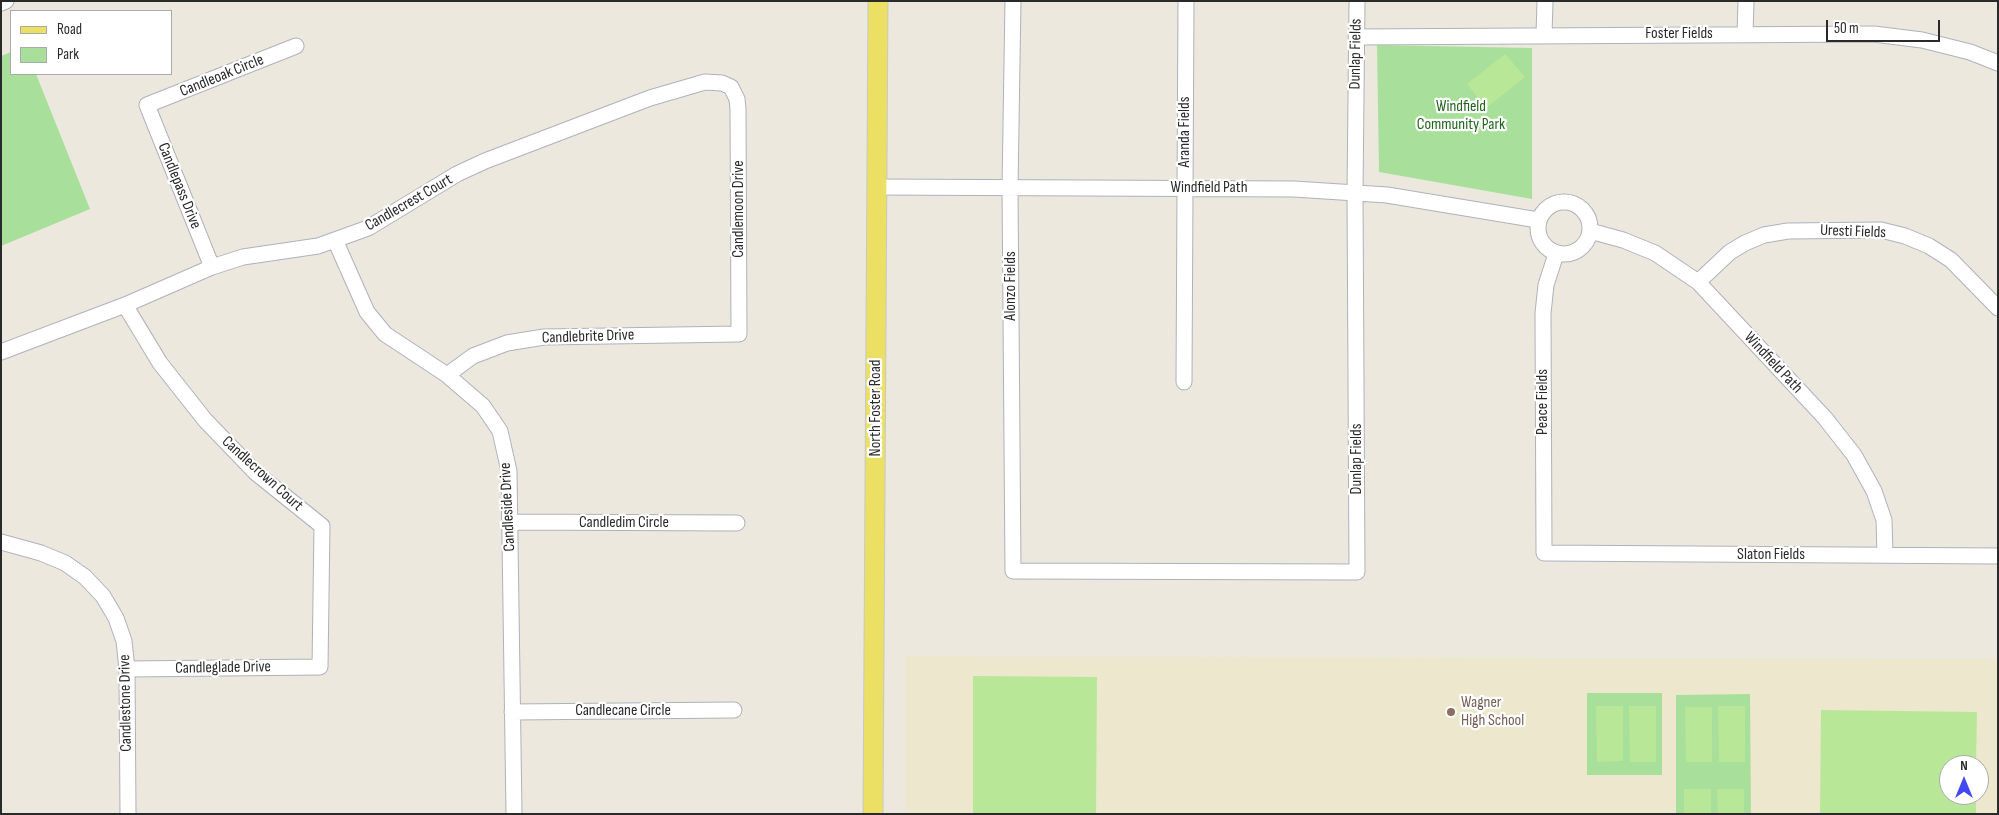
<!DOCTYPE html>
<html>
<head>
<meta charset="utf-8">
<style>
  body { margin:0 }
  #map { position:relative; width:1999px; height:815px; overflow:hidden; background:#ece8dd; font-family:"Sofia Sans Condensed",sans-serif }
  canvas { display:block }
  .frame { position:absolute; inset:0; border:2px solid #2a2a2a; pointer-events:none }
  .legend { position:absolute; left:10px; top:10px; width:162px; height:65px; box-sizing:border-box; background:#fff; border:1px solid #aaa; margin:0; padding:6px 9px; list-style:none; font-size:15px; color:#2a2a2a }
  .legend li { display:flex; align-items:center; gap:10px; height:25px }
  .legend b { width:25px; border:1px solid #aaa }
  .north { position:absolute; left:1939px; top:755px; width:50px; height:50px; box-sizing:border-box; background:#fff; border:1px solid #aaa; border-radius:50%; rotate:0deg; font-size:14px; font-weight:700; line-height:20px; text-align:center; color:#2a2a2a }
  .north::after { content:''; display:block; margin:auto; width:18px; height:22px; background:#4349f2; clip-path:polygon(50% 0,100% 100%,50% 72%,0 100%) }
  .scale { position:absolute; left:1826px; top:20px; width:114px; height:22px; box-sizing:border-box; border:2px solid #2a2a2a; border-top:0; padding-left:6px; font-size:15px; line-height:18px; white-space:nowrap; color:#2a2a2a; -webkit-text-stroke:4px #fff; paint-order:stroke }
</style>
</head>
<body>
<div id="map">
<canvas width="1999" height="815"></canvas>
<div class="frame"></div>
<ul class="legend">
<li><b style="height:6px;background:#ebe063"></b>Road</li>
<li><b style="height:14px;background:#a8e09b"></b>Park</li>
</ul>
<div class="north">N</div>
<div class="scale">50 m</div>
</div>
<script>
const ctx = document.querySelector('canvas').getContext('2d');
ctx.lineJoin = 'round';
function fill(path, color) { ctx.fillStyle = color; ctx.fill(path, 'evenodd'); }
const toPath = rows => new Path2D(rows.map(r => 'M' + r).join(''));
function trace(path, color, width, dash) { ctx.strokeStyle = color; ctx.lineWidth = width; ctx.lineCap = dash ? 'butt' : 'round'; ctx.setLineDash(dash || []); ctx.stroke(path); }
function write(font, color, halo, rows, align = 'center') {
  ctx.font = font + ' "Sofia Sans Condensed",sans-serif'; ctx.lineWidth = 4.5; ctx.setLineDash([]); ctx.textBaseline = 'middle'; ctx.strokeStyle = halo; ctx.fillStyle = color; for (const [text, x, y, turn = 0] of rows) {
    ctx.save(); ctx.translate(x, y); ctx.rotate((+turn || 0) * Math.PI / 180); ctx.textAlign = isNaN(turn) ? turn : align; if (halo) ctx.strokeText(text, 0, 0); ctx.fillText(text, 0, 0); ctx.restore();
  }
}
fill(toPath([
  [905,656,1998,659,1998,814,905,814],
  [1949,765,1979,765,1979,795,1949,795]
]), '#ede7cd');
fill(toPath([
  [1377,45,1532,48,1532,199,1379,172],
  [11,52,11,74,36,74,90,209,1,246,1,56],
  [1587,693,1662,693,1662,775,1587,775],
  [1750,694,1751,814,1676,814,1676,695]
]), '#a8e09b');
fill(toPath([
  [1505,54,1525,77,1486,108,1467,84],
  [973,676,1097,677,1096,814,973,814],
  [1596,706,1623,706,1623,761,1597,762],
  [1629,706,1656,706,1656,762,1630,762],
  [1718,706,1745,706,1745,762,1719,762],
  [1685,707,1712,707,1712,762,1686,762],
  [1821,710,1977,712,1976,765,1949,765,1949,795,1976,795,1976,814,1820,814],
  [1684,789,1711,789,1711,814,1684,814],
  [1717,789,1744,789,1744,814,1718,814]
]), '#b9e798');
const minor = toPath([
  [1013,1,1010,188,1013,571,1357,572,1355,193,1357,1],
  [1,3,6,1],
  [1745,34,1746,1],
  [1544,35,1545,1],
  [1356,37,1874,34,1922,40,1970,52,1998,63],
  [877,187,1294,189,1387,195,1538,220],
  '1538 228a26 26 0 1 1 52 0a26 26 0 1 1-52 0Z',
  [1590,231,1623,240,1655,253,1698,282,1825,418,1854,455,1874,491,1884,520,1885,555],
  [335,240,367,312,385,334,447,375,483,406,500,431,509,471,514,814],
  [1556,254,1546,285,1543,313,1544,553,1998,556],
  [212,267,147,105,296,46],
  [1698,282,1730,252,1745,243,1764,235,1788,231,1881,230,1905,236,1929,246,1951,260,1998,308],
  [125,305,160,363,205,420,256,473,322,526,320,667,127,669],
  [1,352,125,305,212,267,243,257,318,246,368,228,457,174,485,161,650,98,705,82,722,83,731,87,737,99,738,109,739,334,544,337,507,343,473,356,447,375],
  [1184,382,1186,1],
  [510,522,737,523],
  [1,542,41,553,65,563,85,577,103,596,116,618,124,641,127,669,128,814],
  [512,712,734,710]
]);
const major = toPath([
  [873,814,878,1]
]);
trace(minor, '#b0b1bd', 17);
trace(major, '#c8c8c8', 21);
trace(minor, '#fff', 15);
trace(major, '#ebe063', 19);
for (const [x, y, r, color] of [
  [1451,712,5,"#8d6e63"]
]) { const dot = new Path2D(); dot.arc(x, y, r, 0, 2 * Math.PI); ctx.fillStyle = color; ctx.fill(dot); trace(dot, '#fff', 2); }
write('16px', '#2a2a2a', '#fff', [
  ["Foster Fields",1679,34],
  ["Dunlap Fields",1356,54,-89],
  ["Candleoak Circle",222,76,-22],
  ["Aranda Fields",1185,132,-90],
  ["Candlepass Drive",179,186,68],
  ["Windfield Path",1209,188],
  ["Candlecrest Court",409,203,-30],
  ["Candlemoon Drive",739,209,-90],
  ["Uresti Fields",1853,232,2],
  ["Alonzo Fields",1011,286,-90],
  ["Candlebrite Drive",588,337,-2],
  ["Windfield Path",1773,363,47],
  ["Peace Fields",1543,402,-90],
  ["North Foster Road",876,408,-90],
  ["Dunlap Fields",1357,459,-90],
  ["Candlecrown Court",262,474,42],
  ["Candleside Drive",508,507,-93],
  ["Candledim Circle",624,523],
  ["Slaton Fields",1771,555],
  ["Candleglade Drive",223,668,-1],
  ["Candlestone Drive",126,703,-91],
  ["Candlecane Circle",623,711]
]);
write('16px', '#21641d', '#fff', [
  ["Windfield",1461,107],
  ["Community Park",1461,125]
]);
write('16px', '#785e54', '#fff', [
  ["Wagner",1461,703],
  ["High School",1461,721]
], 'left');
</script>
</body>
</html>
